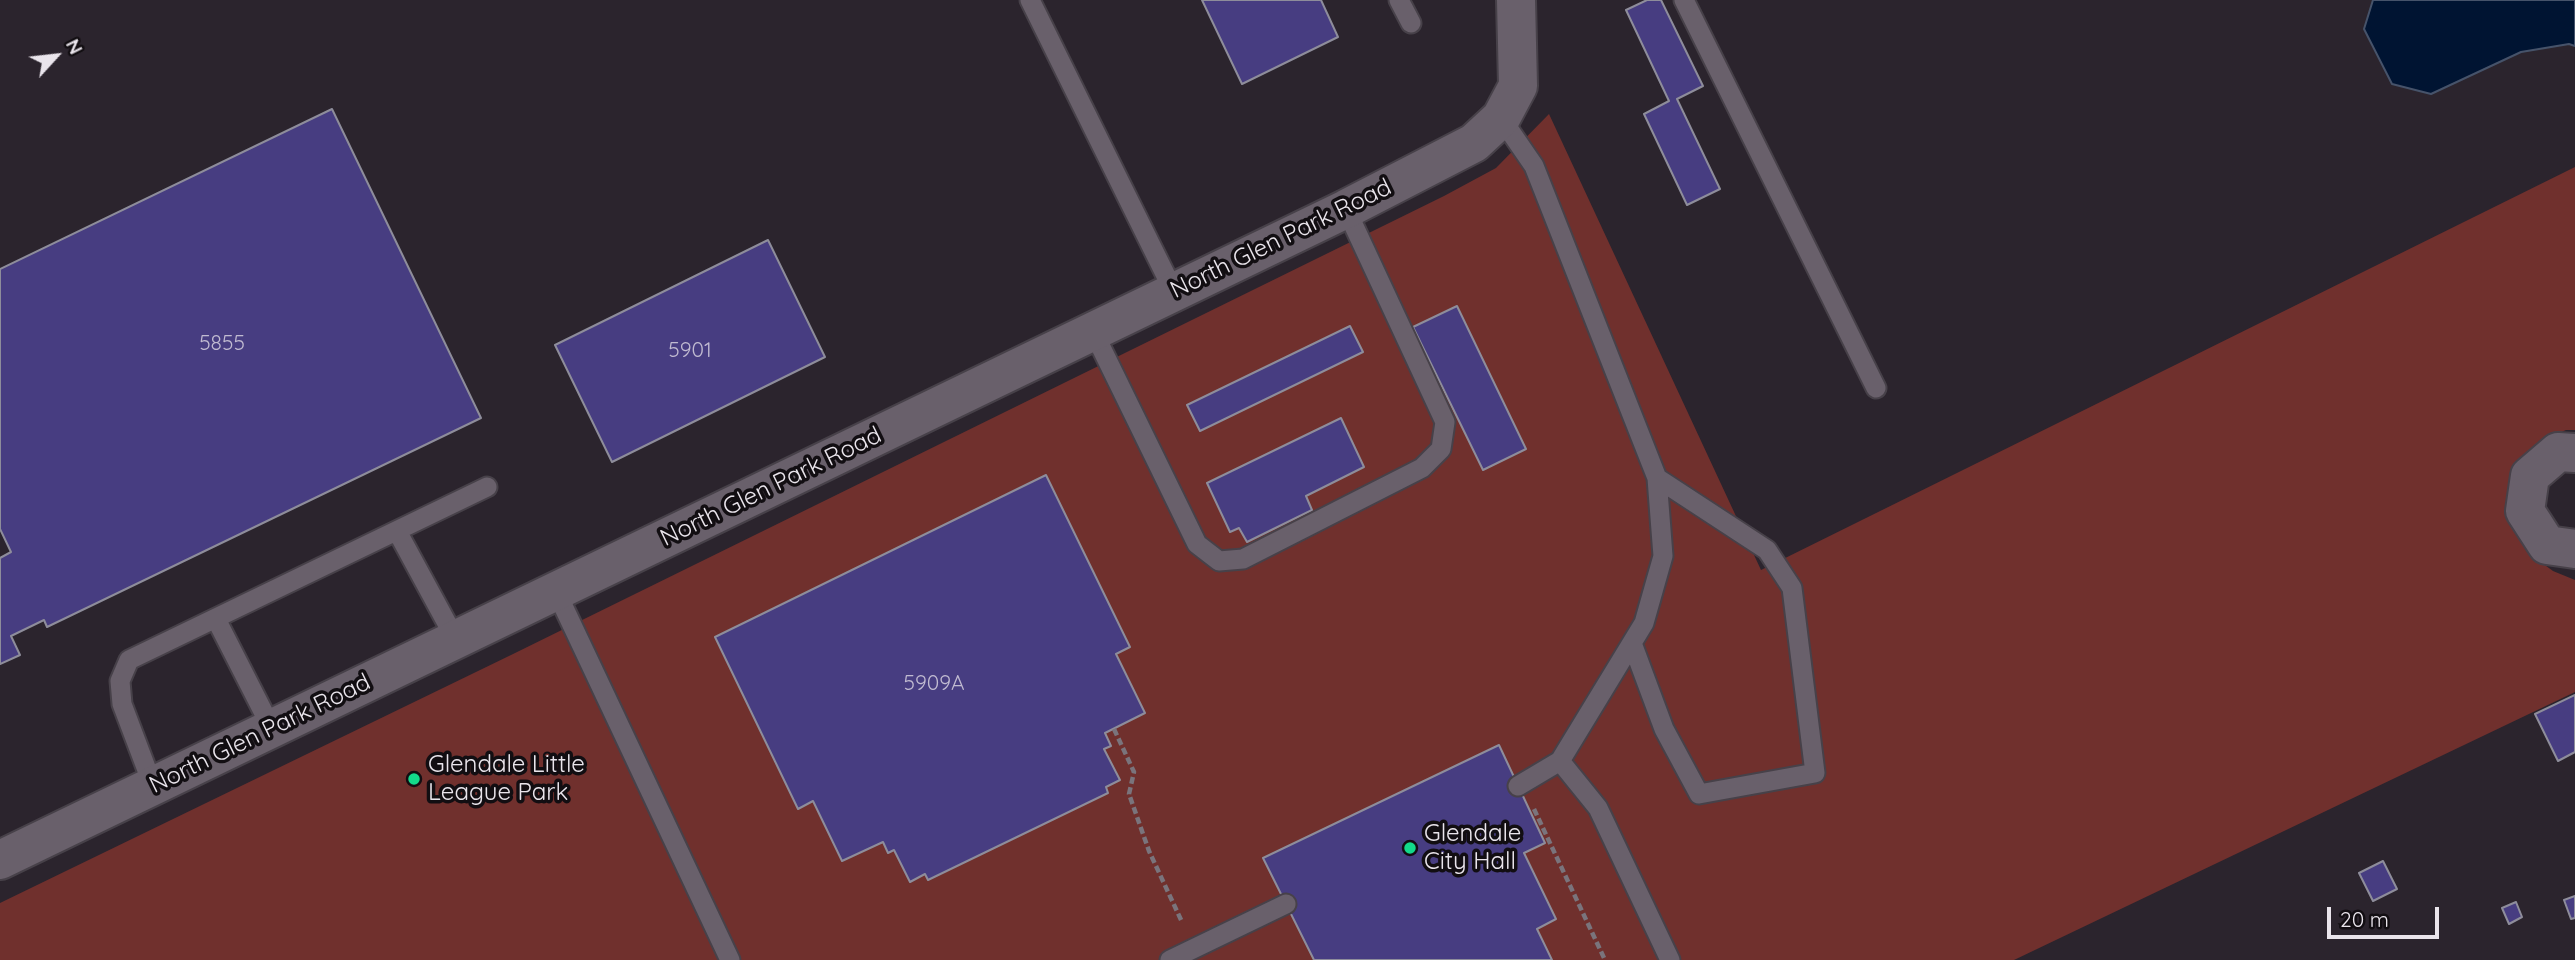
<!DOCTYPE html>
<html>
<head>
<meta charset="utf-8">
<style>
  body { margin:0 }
  #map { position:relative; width:2575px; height:960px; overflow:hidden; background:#2b242d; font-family:Quicksand,sans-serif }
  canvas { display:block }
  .north { position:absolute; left:21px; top:21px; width:70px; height:70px; -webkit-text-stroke:5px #120e12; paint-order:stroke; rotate:63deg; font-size:19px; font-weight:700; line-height:28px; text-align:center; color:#eae5ec }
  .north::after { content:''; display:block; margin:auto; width:24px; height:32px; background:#eae5ec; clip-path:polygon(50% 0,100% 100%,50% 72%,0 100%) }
  .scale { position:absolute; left:2327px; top:907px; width:112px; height:32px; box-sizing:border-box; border:4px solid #eae5ec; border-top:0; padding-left:9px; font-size:21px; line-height:24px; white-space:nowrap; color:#eae5ec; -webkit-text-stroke:5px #120e12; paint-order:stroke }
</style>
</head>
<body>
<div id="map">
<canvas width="2575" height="960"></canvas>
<div class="north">N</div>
<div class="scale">20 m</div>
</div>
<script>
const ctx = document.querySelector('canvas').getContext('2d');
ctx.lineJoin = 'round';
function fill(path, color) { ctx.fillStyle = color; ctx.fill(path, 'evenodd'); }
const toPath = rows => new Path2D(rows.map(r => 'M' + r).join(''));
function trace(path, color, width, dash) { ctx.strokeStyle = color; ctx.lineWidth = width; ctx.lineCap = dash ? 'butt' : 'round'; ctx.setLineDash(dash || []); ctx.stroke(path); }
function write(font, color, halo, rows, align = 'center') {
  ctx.font = font + ' Quicksand,sans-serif'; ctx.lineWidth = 7; ctx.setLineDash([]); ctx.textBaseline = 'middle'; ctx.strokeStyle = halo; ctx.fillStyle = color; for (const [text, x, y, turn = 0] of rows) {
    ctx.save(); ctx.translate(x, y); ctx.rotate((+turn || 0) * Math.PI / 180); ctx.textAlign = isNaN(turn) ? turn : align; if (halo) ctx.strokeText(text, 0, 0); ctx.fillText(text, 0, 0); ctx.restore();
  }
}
fill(toPath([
  [1549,114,1761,570,2575,167,2575,430,2566,430,2541,441,2519,459,2511,487,2538,560,2553,571,2575,580,2575,692,2014,960,0,960,0,903,511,655,1444,196,1496,168]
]), '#70302d');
const water = toPath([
  [2373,0,2575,0,2575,46,2569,44,2521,52,2431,94,2392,84,2364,29,2373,0]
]);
fill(water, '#001432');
trace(water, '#46536a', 2);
const building = toPath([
  [1202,0,1321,0,1338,37,1242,84,1202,0],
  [1647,0,1661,0,1703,86,1677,99,1720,189,1687,205,1644,114,1669,101,1626,10,1647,0],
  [332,109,481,418,47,627,44,620,11,636,20,655,0,664,0,558,11,552,0,529,0,269,332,109],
  [768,240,825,357,612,462,555,345,768,240],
  [1457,306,1526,449,1483,470,1413,327,1457,306],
  [1350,326,1363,352,1200,431,1187,405,1350,326],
  [1341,418,1364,467,1306,496,1312,510,1247,542,1239,528,1230,532,1207,483,1341,418],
  [1046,475,1130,647,1116,654,1145,713,1105,733,1111,746,1104,749,1120,780,1106,787,1108,793,928,880,925,874,910,882,894,850,888,853,883,842,842,861,813,801,798,809,715,637,1046,475],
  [2575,695,2575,752,2558,761,2535,714,2575,695],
  [1499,745,1545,843,1524,853,1556,919,1537,929,1552,960,1314,960,1263,858,1499,745],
  [2383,861,2397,889,2373,901,2359,873,2383,861],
  [2575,896,2575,918,2571,919,2564,900,2575,896],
  [2516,902,2522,917,2509,924,2502,908,2516,902]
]);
fill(building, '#473d81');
trace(building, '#8e8d9b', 2);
const service = toPath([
  [1030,0,1174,292],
  [1399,0,1411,23],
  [1684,0,1876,388],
  [1501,118,1534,166,1657,478,1663,556,1644,623,1560,761],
  [1093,331,1197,544,1219,561,1243,559,1422,468,1441,449,1445,422,1346,209],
  [397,531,456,640],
  [556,591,730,960],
  [216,619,272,729],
  [1632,643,1664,729,1699,794,1815,773,1792,588,1767,550,1657,478],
  [153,786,122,704,120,681,129,660,487,487],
  [1518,786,1560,761,1598,808,1670,960],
  [1170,960,1286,904]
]);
const minor = toPath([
  [2575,453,2558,452,2530,476,2525,511,2547,545,2575,549],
  [0,860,1346,209,1474,143,1501,118,1518,86,1516,0]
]);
trace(service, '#474149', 23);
trace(minor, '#474149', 42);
trace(toPath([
  [1114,729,1134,772,1129,794,1149,851,1182,922],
  [1534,809,1605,960]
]), '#7a747c', 4.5, [7, 3.5]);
trace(service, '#69606b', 19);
trace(minor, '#69606b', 38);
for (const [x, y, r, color] of [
  [414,779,7,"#13d98a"],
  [1410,848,7,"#13d98a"]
]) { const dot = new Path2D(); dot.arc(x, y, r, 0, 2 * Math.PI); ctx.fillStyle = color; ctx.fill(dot); trace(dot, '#120e12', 2.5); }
write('21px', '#c1bbd1', null, [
  ["5855",222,344],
  ["5901",690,351],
  ["5909A",934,684]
]);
write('24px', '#eae5ec', '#120e12', [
  ["North Glen Park Road",1281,239,-26],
  ["North Glen Park Road",771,487,-26],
  ["North Glen Park Road",260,734,-26]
]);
write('24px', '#eae5ec', '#120e12', [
  ["Glendale Little",428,765],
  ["League Park",428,793],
  ["Glendale",1424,834],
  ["City Hall",1424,862]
], 'left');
</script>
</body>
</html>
